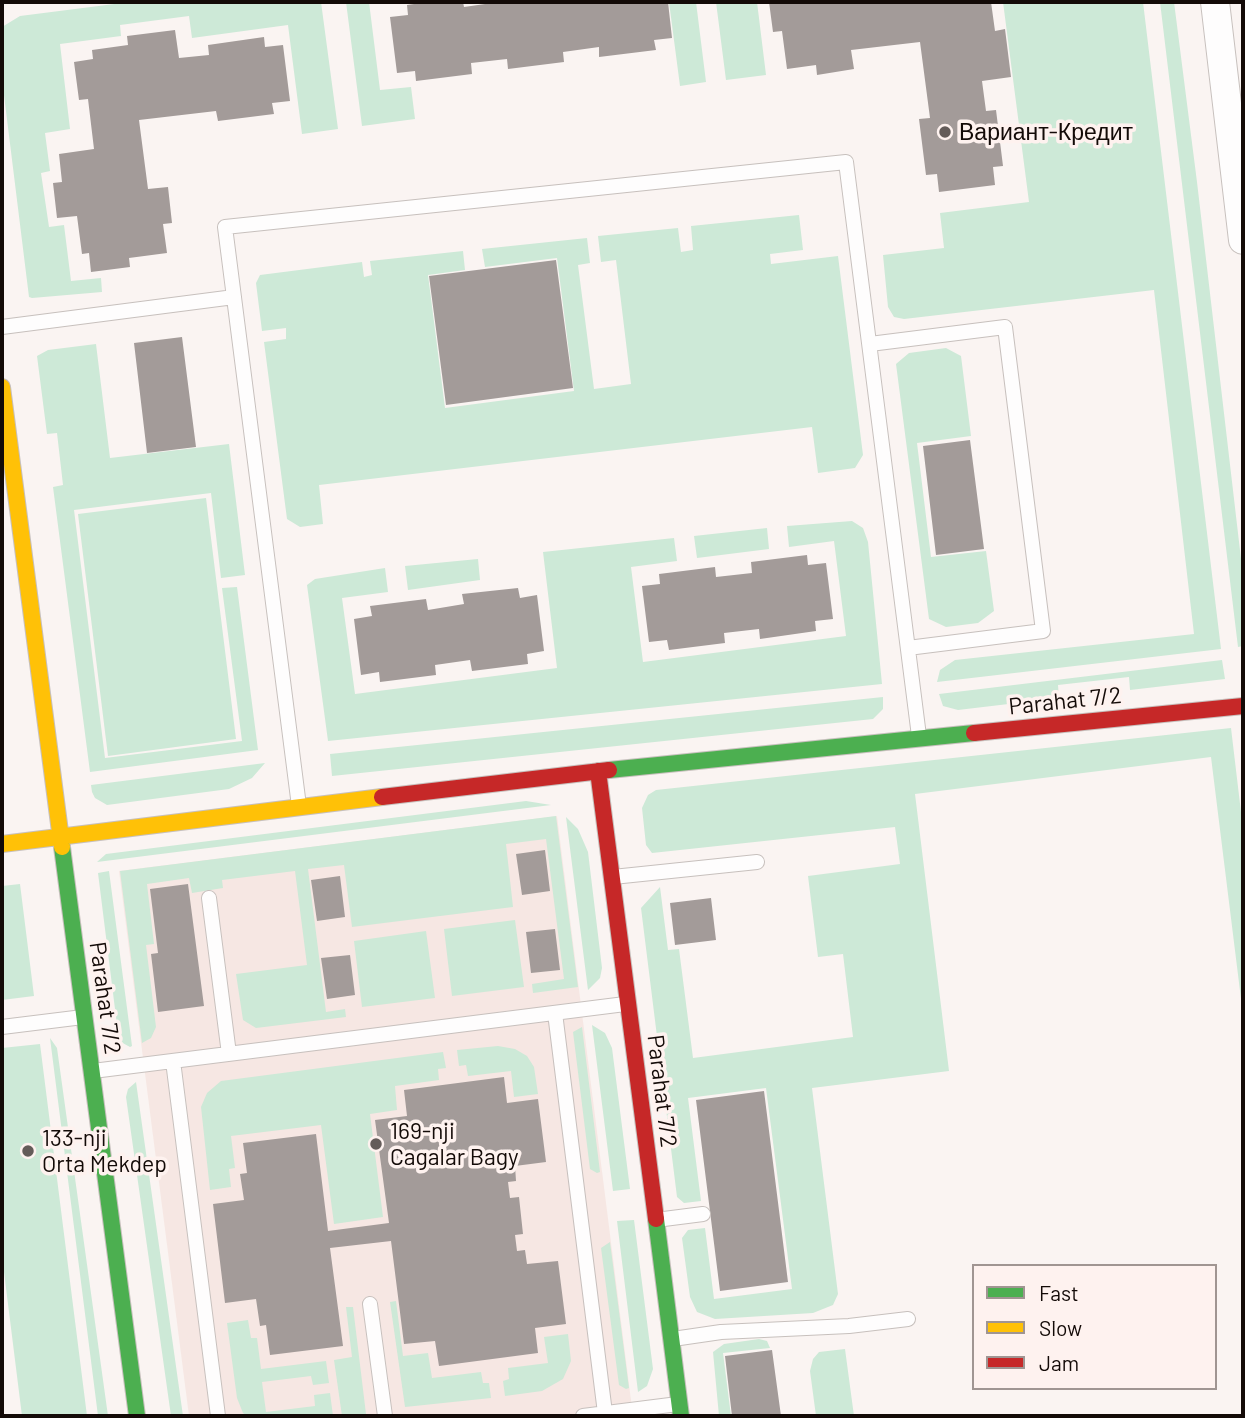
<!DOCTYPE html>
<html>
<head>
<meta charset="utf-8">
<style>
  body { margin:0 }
  #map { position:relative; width:1245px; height:1418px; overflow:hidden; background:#faf4f2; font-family:Barlow,sans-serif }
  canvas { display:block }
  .frame { position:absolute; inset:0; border:4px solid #130a07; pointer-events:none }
  .legend { position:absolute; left:972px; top:1264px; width:245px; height:126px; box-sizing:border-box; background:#fef2ef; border:2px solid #a09592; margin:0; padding:9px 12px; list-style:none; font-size:21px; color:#130a07 }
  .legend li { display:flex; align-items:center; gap:14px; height:35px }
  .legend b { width:35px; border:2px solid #a09592 }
</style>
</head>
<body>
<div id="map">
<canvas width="1245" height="1418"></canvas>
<div class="frame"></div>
<ul class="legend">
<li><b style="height:9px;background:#4caf50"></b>Fast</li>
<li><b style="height:9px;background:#ffc107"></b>Slow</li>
<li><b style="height:9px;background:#c62828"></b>Jam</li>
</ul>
</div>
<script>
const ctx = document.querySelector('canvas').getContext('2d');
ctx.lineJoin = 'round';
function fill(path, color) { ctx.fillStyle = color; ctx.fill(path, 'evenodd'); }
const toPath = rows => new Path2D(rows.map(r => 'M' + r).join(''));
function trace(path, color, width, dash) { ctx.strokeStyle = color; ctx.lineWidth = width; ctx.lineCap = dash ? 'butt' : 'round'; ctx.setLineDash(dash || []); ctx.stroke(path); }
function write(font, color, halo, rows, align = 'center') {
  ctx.font = font + ' Barlow,sans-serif'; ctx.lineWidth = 7; ctx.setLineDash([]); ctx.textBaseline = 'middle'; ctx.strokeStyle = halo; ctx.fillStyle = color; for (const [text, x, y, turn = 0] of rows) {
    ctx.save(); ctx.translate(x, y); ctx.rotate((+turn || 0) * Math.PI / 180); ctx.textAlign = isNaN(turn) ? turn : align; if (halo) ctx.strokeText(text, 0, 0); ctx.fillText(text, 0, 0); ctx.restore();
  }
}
fill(toPath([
  [557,816,633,1416,189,1416,119,871]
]), '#f6e7e3');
fill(toPath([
  [130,2,321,2,338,129,302,134,288,25,192,38,189,16,120,25,121,36,60,44,70,129,45,133,50,171,41,173,49,227,64,225,71,281,101,278,102,292,32,298,29,297,2,79,2,27,20,16],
  [346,2,369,2,380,90,411,87,415,119,362,126],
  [669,2,696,2,706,82,680,86],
  [716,2,757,2,766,75,726,80],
  [1003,2,1143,2,1221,649,937,682,940,670,955,660,1194,634,1154,290,904,319,894,317,888,307,883,255,944,248,940,213,1029,202],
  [1160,2,1174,2,1197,182,1243,576,1243,646,1238,647],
  [799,215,803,250,770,254,771,264,838,256,863,455,855,468,818,473,812,427,319,485,323,524,300,527,287,519,264,342,286,339,286,328,262,331,256,283,260,275,362,262,364,277,372,275,370,261,463,251,465,270,428,275,445,408,574,391,557,258,485,267,482,249,587,238,590,263,578,265,594,389,631,384,616,260,601,262,598,236,678,228,681,252,693,250,691,226],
  [96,344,110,458,229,444,245,575,221,578,211,493,74,510,105,758,242,741,222,588,237,587,258,750,90,772,53,487,63,485,57,433,47,434,37,356,48,350],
  [946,348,961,356,971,436,917,443,931,557,986,551,994,611,978,623,946,627,929,619,896,364,909,353],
  [206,498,236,739,108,756,78,514],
  [852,521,863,528,868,542,882,684,328,741,307,585,315,579,385,568,388,592,342,598,355,694,557,668,543,552,674,538,677,561,631,567,643,662,846,636,834,541,789,547,787,526],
  [767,528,769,549,697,558,694,536],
  [478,559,480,580,408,590,405,566],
  [1222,660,1225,679,1130,690,1129,677,1058,685,1059,698,958,710,943,706,939,694],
  [883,697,883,709,873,719,332,776,330,754],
  [1231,728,1243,829,1243,1015,1211,757,915,794,949,1071,812,1088,838,1294,833,1305,813,1313,715,1319,697,1312,690,1297,682,1238,688,1230,705,1228,714,1299,792,1289,766,1088,688,1098,701,1201,684,1203,677,1197,641,908,660,887,668,950,679,949,693,1058,853,1037,843,954,818,957,808,876,900,864,895,827,652,853,646,845,642,808,648,795,656,790],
  [265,763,252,778,229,789,107,805,95,798,92,792,91,785],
  [526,801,551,805,97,862,106,854],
  [556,816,578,987,533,993,532,984,564,979,546,839,506,844,513,907,424,918,352,927,344,865,308,869,326,1012,345,1009,346,1017,256,1028,243,1020,236,974,307,965,295,871,222,880,223,888,192,893,189,878,147,884,154,944,146,945,156,1027,151,1038,142,1043,120,871],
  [566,817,578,829,588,852,602,968,600,978,588,990],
  [109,871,132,1046,130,1047,119,1041,98,873],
  [20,884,34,996,2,1000,2,886],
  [515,920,524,987,452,996,444,929],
  [426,931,435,998,362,1007,354,941],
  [592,1025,605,1033,612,1048,630,1189,613,1191],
  [582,1027,600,1172,597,1173,590,1169,573,1032],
  [50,1038,57,1048,108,1416,98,1416],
  [40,1044,87,1416,22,1416,2,1256,2,1048],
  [498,1046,515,1049,527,1056,534,1067,538,1094,514,1097,511,1071,468,1076,466,1065,459,1066,457,1050],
  [443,1052,446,1068,438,1069,439,1080,395,1086,397,1110,370,1114,383,1217,334,1224,321,1125,231,1136,235,1168,229,1169,231,1187,210,1190,201,1107,207,1093,221,1081],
  [136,1082,183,1416,171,1416,126,1097,128,1089],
  [634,1220,653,1369,647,1386,638,1392,617,1221],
  [610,1242,629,1388,626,1389,619,1385,601,1248],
  [396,1301,403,1356,428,1353,432,1378,481,1372,483,1383,489,1383,491,1398,405,1407,390,1302],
  [346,1307,353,1307,366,1414,342,1416,334,1360,352,1357],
  [248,1320,251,1338,257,1338,261,1369,326,1361,329,1383,313,1385,311,1376,262,1382,266,1412,315,1406,314,1395,330,1393,333,1416,247,1416,243,1413,237,1398,227,1323],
  [568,1334,571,1361,563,1379,542,1391,505,1396,503,1381,509,1379,508,1368,548,1363,544,1337],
  [759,1339,767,1341,770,1348,723,1353,731,1416,719,1416,713,1352,724,1344],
  [845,1349,854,1416,816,1416,810,1371,813,1359,819,1352]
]), '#cde9d7');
fill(toPath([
  [428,2,463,2,464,7,499,2,668,2,672,38,654,40,656,50,599,57,599,47,563,52,564,62,508,69,507,59,471,63,472,74,416,81,415,71,397,73,390,17,408,15,407,5],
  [769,2,991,2,995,31,1005,29,1011,77,982,81,986,111,996,110,1003,166,993,167,995,185,939,192,937,174,926,175,919,119,930,118,920,42,851,50,854,69,817,75,816,65,787,69,782,31,773,32],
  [175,30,179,58,209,55,208,45,264,37,265,47,283,45,290,101,272,103,274,114,218,121,216,111,139,120,148,189,168,187,172,223,163,224,167,253,129,258,130,267,91,272,89,253,82,254,77,216,57,218,53,183,62,182,59,154,94,149,88,99,79,100,74,62,93,59,92,50,128,45,127,36],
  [556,260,573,388,446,405,429,276],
  [182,337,196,447,147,453,134,343],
  [970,440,984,549,936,555,923,446],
  [807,555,808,565,826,563,833,619,815,621,816,631,760,639,759,629,724,633,725,643,669,650,667,640,649,642,642,586,660,584,659,574,715,567,716,577,752,573,751,562],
  [518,588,520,598,537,595,544,651,527,654,528,664,472,671,470,660,435,665,436,675,380,682,379,672,361,675,354,619,372,616,370,606,426,599,428,610,464,604,462,594],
  [545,850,550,891,522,895,516,854],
  [340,876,345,917,317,921,311,880],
  [188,884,204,1006,158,1012,151,954,158,953,150,889],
  [711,898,716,940,675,945,670,903],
  [555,929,560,970,531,973,526,932],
  [350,955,355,995,327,999,321,958],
  [504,1077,507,1103,538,1099,546,1162,515,1166,516,1181,508,1182,510,1198,519,1197,523,1234,515,1235,517,1251,525,1250,527,1264,558,1261,566,1324,535,1328,538,1353,439,1366,435,1341,404,1344,391,1241,330,1248,343,1346,270,1355,266,1325,260,1326,256,1299,225,1303,213,1204,244,1200,240,1174,247,1173,243,1143,316,1134,328,1231,389,1223,375,1120,407,1116,404,1090],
  [764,1091,788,1282,720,1291,696,1100],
  [772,1350,781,1416,732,1416,725,1356]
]), '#a39b99');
const lane = toPath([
  [2,327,234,297],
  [870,344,1005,327,1043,631,908,648],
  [299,806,225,227,846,162,919,736],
  [613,877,757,862],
  [209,898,229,1054],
  [555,1013,605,1413],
  [2,1027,83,1017],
  [173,1061,218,1416],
  [93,1071,625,1004],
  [656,1220,703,1214],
  [370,1304,385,1416],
  [673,1339,721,1332,849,1326,908,1319],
  [583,1416,678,1404]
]);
const street = toPath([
  [1215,2,1243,240]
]);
const fast = toPath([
  [609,770,974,733],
  [62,847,137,1416],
  [656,1219,681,1416]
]);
const slow = toPath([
  [2,387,62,847],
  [2,844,382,797]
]);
const jam = toPath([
  [974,733,1243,706],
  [598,771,656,1219],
  [382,797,609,770]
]);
trace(lane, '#c7c0bd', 16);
trace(street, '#c7c0bd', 30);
trace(fast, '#c7c0bd', 18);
trace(slow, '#c7c0bd', 18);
trace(jam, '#c7c0bd', 18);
trace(lane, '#fefdfd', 14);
trace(street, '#fefdfd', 28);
trace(fast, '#4caf50', 16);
trace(slow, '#ffc107', 16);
trace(jam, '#c62828', 16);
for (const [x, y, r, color] of [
  [945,132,7,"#645c59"],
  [376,1144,7,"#645c59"],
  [28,1151,7,"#645c59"]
]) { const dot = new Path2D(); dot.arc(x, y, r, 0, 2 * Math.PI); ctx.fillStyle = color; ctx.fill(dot); trace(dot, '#fef2ef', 2.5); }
write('23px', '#130a07', '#fef2ef', [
  ["Вариант-Кредит",959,132],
  ["169-nji",390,1131],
  ["Cagalar Bagy",390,1157],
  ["133-nji",42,1138],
  ["Orta Mekdep",42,1164]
], 'left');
write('23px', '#130a07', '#fef2ef', [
  ["Parahat 7/2",1065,701,-6],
  ["Parahat 7/2",105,998,82],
  ["Parahat 7/2",662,1091,83]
]);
</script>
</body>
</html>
